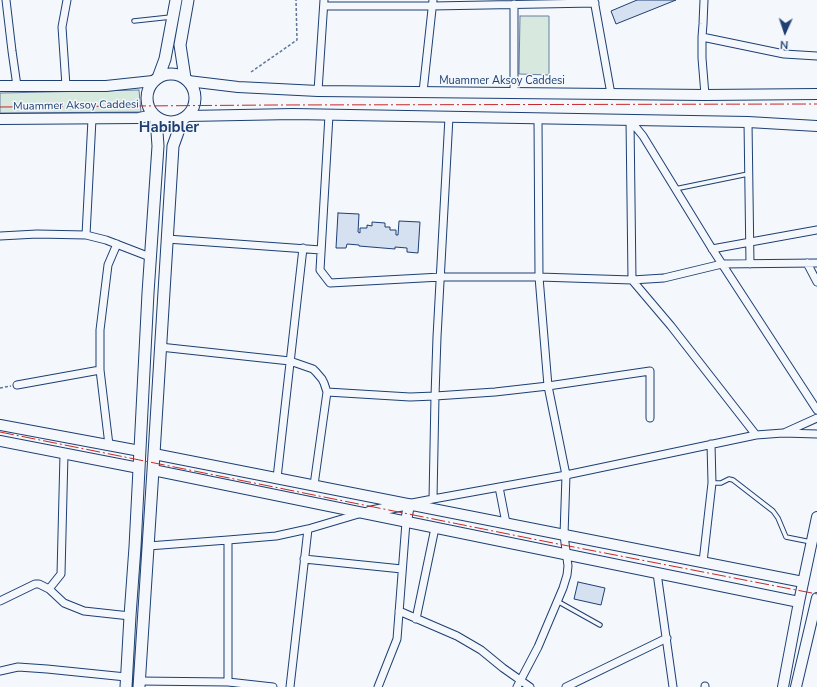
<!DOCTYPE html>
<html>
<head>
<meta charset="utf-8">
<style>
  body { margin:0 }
  #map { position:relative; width:817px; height:687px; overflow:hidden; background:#f4f7fb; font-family:"Nunito Sans",sans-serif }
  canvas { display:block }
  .north { position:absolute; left:765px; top:12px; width:40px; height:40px; -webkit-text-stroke:3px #f4f7fb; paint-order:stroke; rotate:183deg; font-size:11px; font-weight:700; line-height:16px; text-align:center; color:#1d3f73 }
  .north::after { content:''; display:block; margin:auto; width:14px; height:18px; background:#1d3f73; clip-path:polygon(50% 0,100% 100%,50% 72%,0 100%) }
</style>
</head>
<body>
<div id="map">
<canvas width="817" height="687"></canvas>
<div class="north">N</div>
</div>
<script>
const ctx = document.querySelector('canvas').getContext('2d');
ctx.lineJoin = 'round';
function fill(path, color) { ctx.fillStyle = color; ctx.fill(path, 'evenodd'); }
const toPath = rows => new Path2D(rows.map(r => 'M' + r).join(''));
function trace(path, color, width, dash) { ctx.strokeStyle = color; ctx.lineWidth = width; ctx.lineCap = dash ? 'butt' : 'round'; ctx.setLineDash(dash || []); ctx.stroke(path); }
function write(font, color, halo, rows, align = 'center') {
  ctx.font = font + ' "Nunito Sans",sans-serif'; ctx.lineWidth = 3; ctx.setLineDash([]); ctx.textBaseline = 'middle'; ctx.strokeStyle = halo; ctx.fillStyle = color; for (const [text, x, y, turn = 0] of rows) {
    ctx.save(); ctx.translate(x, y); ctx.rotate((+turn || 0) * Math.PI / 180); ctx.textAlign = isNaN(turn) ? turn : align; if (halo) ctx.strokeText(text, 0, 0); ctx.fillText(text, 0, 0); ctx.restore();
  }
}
const green = toPath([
  [520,16,549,16,549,75,519,74,520,16],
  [139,90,141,112,0,113,0,93,139,90]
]);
fill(green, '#d7e8df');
trace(green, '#687fa3', 1);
const building = toPath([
  [637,0,676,0,616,24,611,11,637,0],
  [338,213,359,214,358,232,360,233,360,228,367,228,367,225,372,226,372,222,385,223,385,227,390,227,390,230,396,230,396,235,398,235,399,221,420,222,418,253,407,252,407,248,395,247,395,249,359,246,359,245,347,244,346,248,336,248,338,213],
  [578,582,605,588,601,605,574,599,578,582]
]);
fill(building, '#d5e0f0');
trace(building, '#1d3f73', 1);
const lane = toPath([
  [134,21,171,17],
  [675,189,748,174],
  [712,483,721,483,729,479,733,480,773,511,778,518,786,537,811,542],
  [557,601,600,625]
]);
const street = toPath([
  [6,0,12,51,17,86],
  [594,0,611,94],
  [704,0,703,24,702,37,784,54,817,56],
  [324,6,432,6,595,3],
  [702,37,702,58,705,95],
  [66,86,62,27,67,0],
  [318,91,324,0],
  [423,92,433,0],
  [514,93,514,4],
  [329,115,320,270,330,283,441,277,539,277,632,280,664,278,722,264,817,263],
  [630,120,632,280,671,326,756,435],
  [630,120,643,136,711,247,817,410],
  [748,122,750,264],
  [86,235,92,119],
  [0,236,37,234,86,235,106,240,150,257],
  [167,239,321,250],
  [712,249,817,230],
  [807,263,817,282],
  [160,347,290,361,313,369,316,372,322,379,324,383,327,392,314,485],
  [17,385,100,370],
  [327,392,410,397,435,396,495,392,548,386,650,371,650,418],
  [786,432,817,418],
  [109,445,100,370,100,330,108,265,117,244],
  [277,478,303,248],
  [499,487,506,523],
  [433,499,435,396,437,337,449,117],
  [412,503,433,499,566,475,756,435,783,433,817,434],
  [148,546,228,540,276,536,308,529,362,513],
  [304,559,402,569],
  [703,562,712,483,711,444],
  [657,573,673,687],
  [49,589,61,574,64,454],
  [0,601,35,584,39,584,49,589,64,603,84,611,130,616],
  [399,611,457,636,481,650,503,668,530,687],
  [416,619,435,528],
  [0,671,18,667,47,669,126,677],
  [139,681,228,682,273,687],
  [228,682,228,540],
  [705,686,705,687],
  [290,687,308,529],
  [378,687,397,639,406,522],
  [517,687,538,647,563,588,567,575,568,566,564,535,566,475,548,386,539,277,538,119],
  [566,687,667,638]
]);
const secondary = toPath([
  [188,81,238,87,318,91,705,95,817,94],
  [0,86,106,86,153,81],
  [188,116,293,114,748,122,817,126],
  [0,119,139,118,153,115],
  [0,425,140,451],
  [0,441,139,468],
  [154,454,803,582],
  [153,470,799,602],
  [369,512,409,504,406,522],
  [783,687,799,602,817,517],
  [796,687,817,598]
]);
const primary = toPath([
  '147 98a24 24 0 1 1 48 0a24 24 0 1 1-48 0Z',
  [158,78,165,59,176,0],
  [185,78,180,45,188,0],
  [126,687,130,616,135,547,148,293,158,146,156,118],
  [139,687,153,470,173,146,182,121]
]);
trace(lane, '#1d3f73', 5.5);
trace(street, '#1d3f73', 9);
trace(secondary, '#1d3f73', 12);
trace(primary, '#1d3f73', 13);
trace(toPath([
  [251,72,297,40,296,0],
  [0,388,11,386]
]), '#5e769c', 1.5, [3, 2]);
trace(lane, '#f4f7fb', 3.5);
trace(street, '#f4f7fb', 7);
trace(secondary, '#f4f7fb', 10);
trace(primary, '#f4f7fb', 11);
trace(toPath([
  [0,107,274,105,817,104],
  [0,432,553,543,817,594]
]), '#c62828', 1, [14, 3, 2, 3]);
write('11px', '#1d3f73', '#f4f7fb', [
  ["Muammer Aksoy Caddesi",502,81],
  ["Muammer Aksoy Caddesi",76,106,-1]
]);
write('bold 15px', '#1d3f73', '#f4f7fb', [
  ["Habibler",169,128]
]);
</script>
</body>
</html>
